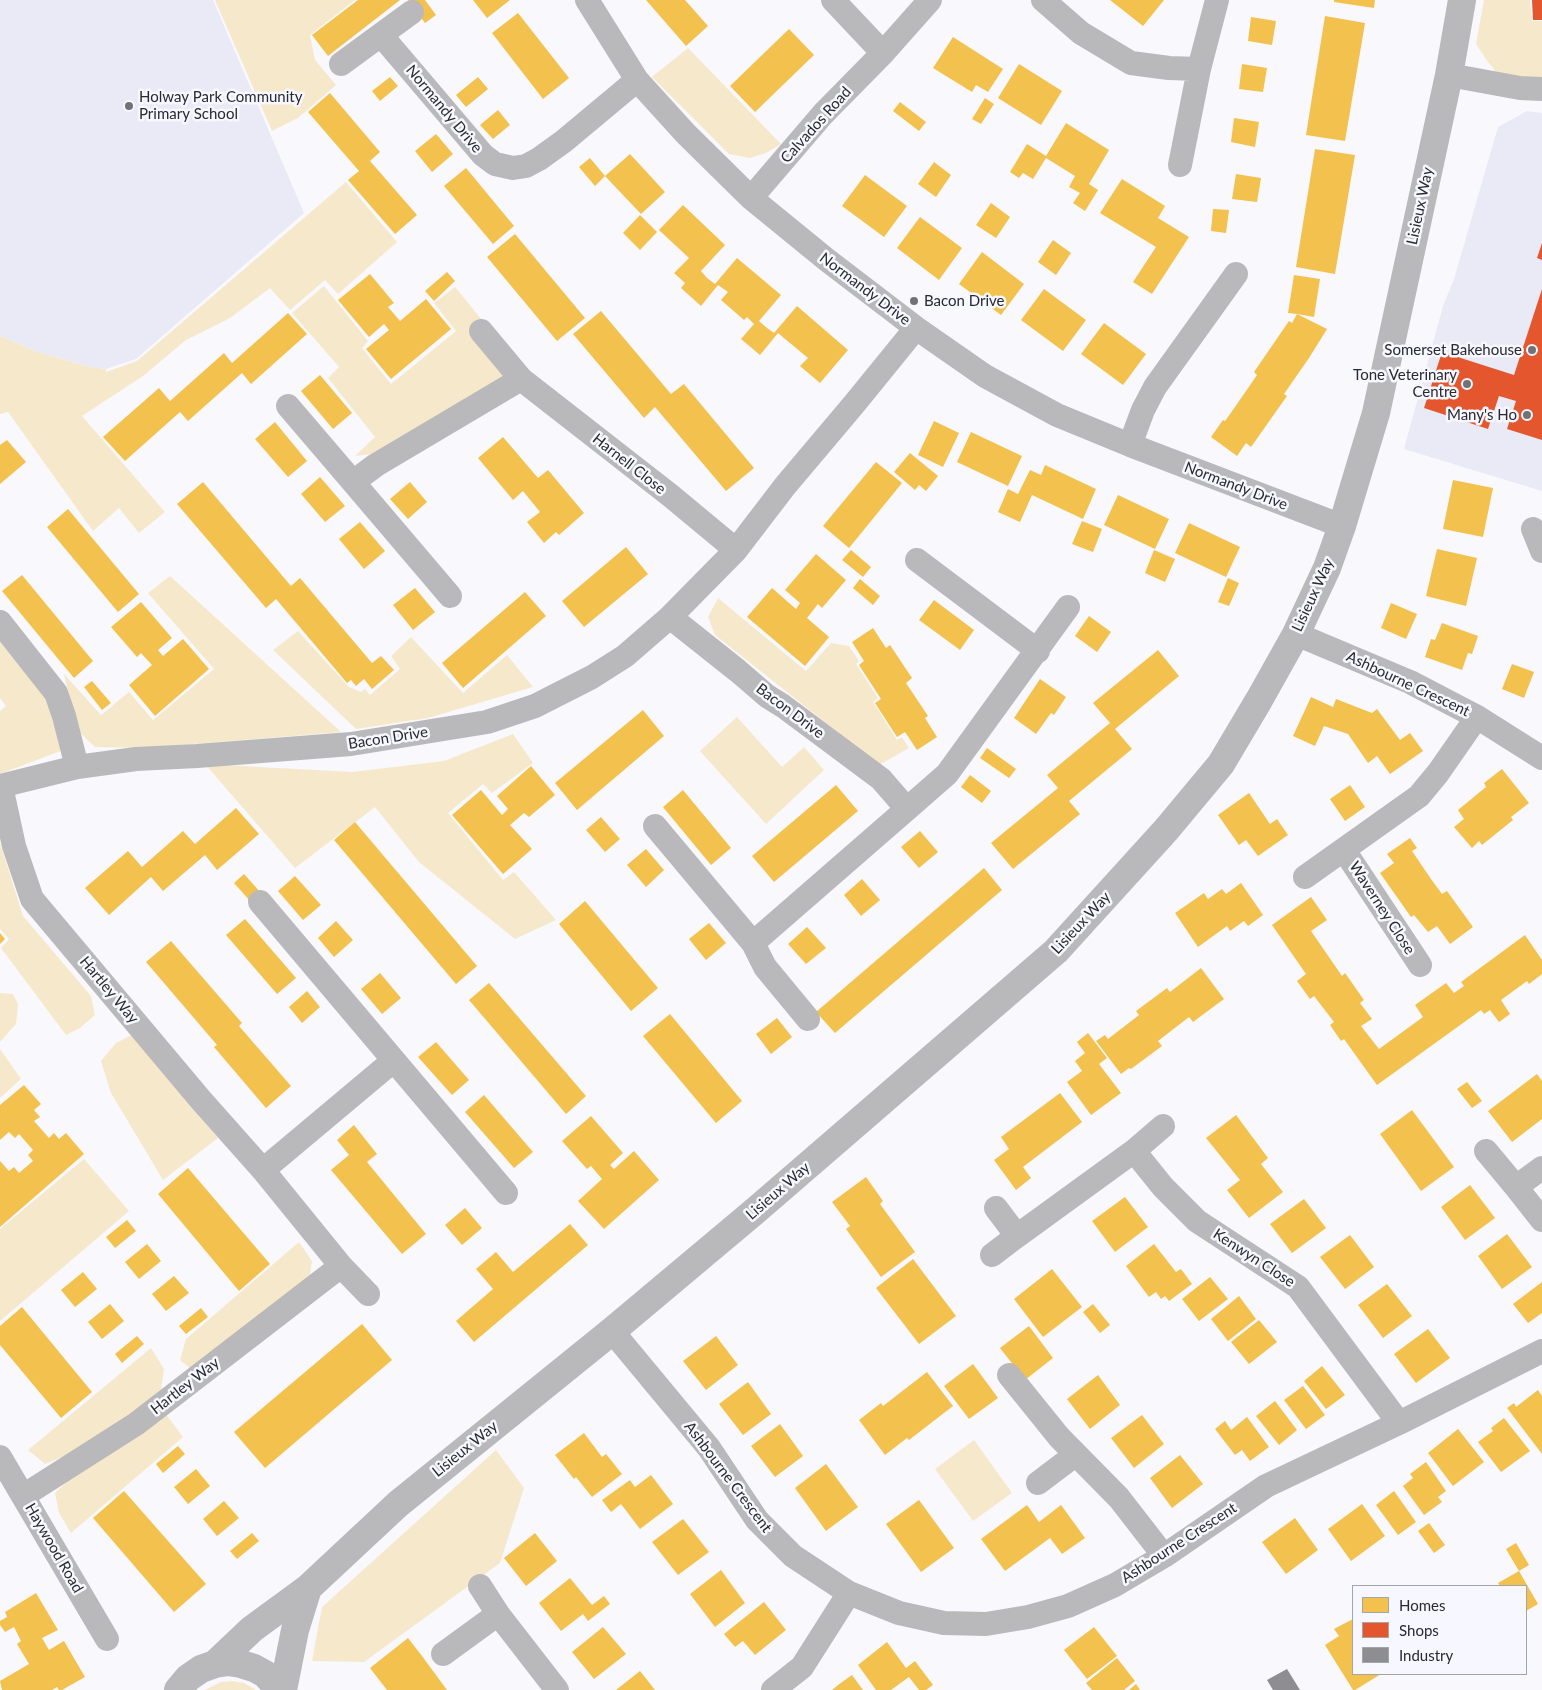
<!DOCTYPE html>
<html>
<head>
<meta charset="utf-8">
<style>
  body { margin:0 }
  #map { position:relative; width:1542px; height:1690px; overflow:hidden; background:#f8f8fd; font-family:Lato,sans-serif }
  canvas { display:block }
  .legend { position:absolute; left:1352px; top:1585px; width:175px; height:90px; box-sizing:border-box; background:#f6f7ff; border:1px solid #a4a5ab; margin:0; padding:6px 9px; list-style:none; font-size:15px; color:#29292e }
  .legend li { display:flex; align-items:center; gap:10px; height:25px }
  .legend b { width:25px; border:1px solid #a4a5ab }
</style>
</head>
<body>
<div id="map">
<canvas width="1542" height="1690"></canvas>
<ul class="legend">
<li><b style="height:14px;background:#f2c14e"></b>Homes</li>
<li><b style="height:14px;background:#e4572e"></b>Shops</li>
<li><b style="height:14px;background:#8d8d92"></b>Industry</li>
</ul>
</div>
<script>
const ctx = document.querySelector('canvas').getContext('2d');
ctx.lineJoin = 'round';
function fill(path, color) { ctx.fillStyle = color; ctx.fill(path, 'evenodd'); }
const toPath = rows => new Path2D(rows.map(r => 'M' + r).join(''));
function trace(path, color, width, dash) { ctx.strokeStyle = color; ctx.lineWidth = width; ctx.lineCap = dash ? 'butt' : 'round'; ctx.setLineDash(dash || []); ctx.stroke(path); }
function write(font, color, halo, rows, align = 'center') {
  ctx.font = font + ' Lato,sans-serif'; ctx.lineWidth = 5; ctx.setLineDash([]); ctx.textBaseline = 'middle'; ctx.strokeStyle = halo; ctx.fillStyle = color; for (const [text, x, y, turn = 0] of rows) {
    ctx.save(); ctx.translate(x, y); ctx.rotate((+turn || 0) * Math.PI / 180); ctx.textAlign = isNaN(turn) ? turn : align; if (halo) ctx.strokeText(text, 0, 0); ctx.fillText(text, 0, 0); ctx.restore();
  }
}
fill(toPath([
  [0,0,213,0,304,213,136,359,106,369,86,366,38,352,0,336],
  [1527,111,1542,113,1542,491,1404,449,1443,306,1454,279,1498,127]
]), '#e9eaf6');
fill(toPath([
  [215,0,355,0,310,35,315,60,336,85,298,118,272,131],
  [1484,0,1530,0,1532,21,1542,21,1542,81,1504,76,1495,71,1486,59,1476,44],
  [688,48,781,144,766,153,750,158,729,154,652,77],
  [346,182,397,242,338,294,325,280,290,310,270,288,230,318,186,340,143,376,82,416,165,512,139,533,119,508,93,531,8,412,0,414,0,336,38,352,86,366,106,369,106,372,137,361],
  [324,286,368,341,362,348,391,384,456,331,434,303,455,287,487,326,504,353,503,381,379,453,355,456,375,437,328,378,339,367,292,313],
  [170,576,341,732,145,748,95,747,77,730,64,674,101,715,129,692,153,720,214,669,148,593],
  [718,598,806,671,831,643,849,646,859,661,856,664,878,698,873,702,897,740,902,737,909,748,879,765,715,635,708,617],
  [298,631,349,687,361,692,365,689,370,695,400,669,391,656,411,637,463,693,507,655,533,687,428,718,356,729,273,650],
  [0,635,49,698,63,750,0,774,0,711,6,706,0,698],
  [737,717,782,767,804,747,824,770,766,824,700,751],
  [513,734,533,763,492,793,483,784,448,813,503,880,514,872,556,920,515,939,419,862,375,807,295,868,205,764,352,772,444,761],
  [0,843,23,916,91,996,95,1015,80,1028,66,1035,1,948,9,939,0,929],
  [0,993,13,994,18,1004,16,1024,0,1042],
  [132,1035,218,1138,163,1180,111,1093,101,1061,116,1043],
  [0,1049,21,1079,0,1098],
  [84,1159,129,1211,0,1321,0,1229],
  [299,1242,312,1261,309,1282,191,1369,180,1360,186,1339],
  [151,1348,164,1369,161,1391,87,1447,45,1464,28,1450],
  [163,1410,183,1437,71,1533,59,1513,55,1493,79,1471],
  [974,1440,1012,1493,973,1521,935,1469],
  [496,1450,524,1488,500,1563,364,1662,312,1661,322,1607],
  [232,1681,244,1683,256,1690,205,1690,221,1682]
]), '#f6e9cb');
fill(toPath([
  [358,0,400,0,328,56,312,35],
  [408,0,425,0,436,15,425,23],
  [473,0,510,0,487,18],
  [646,0,685,0,708,26,686,46],
  [1110,0,1164,0,1143,26],
  [1334,0,1375,0,1374,8,1334,2],
  [518,13,569,78,543,99,492,33],
  [1325,16,1365,23,1345,141,1306,135],
  [1251,17,1276,21,1272,45,1248,41],
  [789,29,814,55,755,112,730,86],
  [953,37,1003,69,988,92,976,85,972,92,933,68],
  [1019,64,1062,91,1041,125,998,98],
  [1242,64,1267,68,1263,92,1239,89],
  [390,77,398,86,380,101,372,91],
  [478,77,488,89,466,107,456,95],
  [330,93,380,152,370,161,417,215,395,234,348,180,359,171,308,112],
  [985,98,994,104,981,124,972,119],
  [900,102,926,122,919,131,893,111],
  [498,110,510,125,493,139,480,125],
  [1234,118,1259,122,1255,147,1231,142],
  [1066,123,1109,150,1089,184,1098,190,1085,211,1073,203,1080,193,1069,187,1075,176,1046,158,1033,179,1023,173,1019,178,1010,172,1027,144,1046,156],
  [436,134,453,154,432,172,415,151],
  [1315,149,1355,155,1335,274,1296,267],
  [630,154,665,192,641,214,605,176],
  [590,158,605,176,595,186,579,167],
  [934,162,951,175,936,197,918,184],
  [466,168,514,226,493,244,444,186],
  [1236,174,1261,178,1257,202,1232,199],
  [865,175,907,206,884,237,842,206],
  [1122,179,1165,206,1158,218,1189,237,1152,294,1133,282,1156,247,1100,213],
  [991,203,1010,217,996,238,976,225],
  [683,205,725,245,701,271,707,278,715,284,737,258,781,295,759,321,767,328,774,333,797,306,848,350,820,383,800,366,808,358,778,333,760,355,741,339,754,324,747,317,744,320,721,300,728,292,718,285,701,306,681,288,685,283,674,273,689,258,659,230],
  [1213,209,1229,210,1226,233,1211,231],
  [640,215,657,232,640,250,623,233],
  [920,217,962,248,939,280,897,248],
  [515,234,585,318,557,341,487,257],
  [1053,240,1071,253,1056,275,1038,262],
  [982,252,1024,284,1001,315,959,284],
  [447,272,455,281,434,301,425,291],
  [370,274,394,303,388,307,400,321,426,299,451,329,391,379,366,349,389,330,384,324,369,337,338,300],
  [1294,275,1320,279,1314,317,1297,314,1327,329,1309,358,1284,394,1287,396,1251,447,1246,443,1237,456,1211,437,1223,420,1225,421,1235,407,1257,375,1254,372,1289,321,1292,323,1297,314,1288,313],
  [1044,289,1086,320,1063,351,1021,320],
  [601,311,671,394,684,384,754,468,726,491,655,407,644,418,573,334],
  [288,313,307,334,251,384,242,373,188,421,180,412,125,461,103,437,159,388,170,401,224,353,232,363],
  [1104,323,1146,354,1123,385,1081,354],
  [320,375,352,413,333,429,301,391],
  [934,421,959,433,943,467,918,455],
  [275,422,307,461,288,477,255,439],
  [971,432,1022,456,1008,486,957,462],
  [503,437,538,478,548,470,584,513,559,535,556,532,544,543,527,522,540,512,523,491,513,500,478,458],
  [7,440,26,462,0,484,0,445],
  [910,453,938,476,926,491,919,485,915,490,894,472],
  [876,462,902,483,849,548,823,526],
  [1045,465,1096,489,1083,519,1032,495,1020,522,998,512,1008,489,1018,494,1030,470,1041,475],
  [320,477,345,506,325,522,301,494],
  [1453,480,1493,488,1483,537,1443,529],
  [203,482,291,586,300,578,372,663,381,656,394,670,372,689,364,679,356,686,351,680,347,683,276,599,266,608,177,504],
  [410,482,427,502,408,519,390,499],
  [1118,495,1169,519,1155,549,1104,525],
  [68,509,139,594,118,612,47,527],
  [1082,521,1102,529,1093,552,1072,544],
  [360,522,385,551,364,569,339,539],
  [1189,523,1240,547,1226,577,1175,553],
  [626,547,648,574,584,627,562,601],
  [1437,549,1477,558,1466,606,1426,596],
  [851,550,871,567,863,577,842,560],
  [1154,550,1175,559,1165,582,1145,573],
  [816,554,846,580,822,608,818,604,807,618,829,637,805,666,747,617,772,588,796,609,800,603,785,590],
  [22,575,93,661,74,678,2,591],
  [1228,578,1239,583,1229,606,1218,602],
  [860,579,880,596,873,605,853,588],
  [415,588,435,612,413,630,393,605],
  [525,592,546,616,463,688,442,663],
  [934,600,974,630,960,650,919,620],
  [141,602,172,638,158,650,163,656,183,639,209,669,155,716,129,685,152,665,141,653,137,657,111,627],
  [1391,603,1417,614,1406,639,1381,628],
  [1089,616,1111,632,1097,652,1075,636],
  [1442,623,1478,636,1472,654,1468,653,1462,670,1425,657,1431,639,1435,640],
  [873,628,886,648,890,645,912,678,906,683,928,716,925,718,937,737,917,750,905,732,897,737,875,703,881,699,859,665,864,661,852,642],
  [1158,650,1179,676,1115,729,1132,749,1069,801,1080,814,1013,869,991,843,1058,788,1047,775,1110,723,1093,703],
  [1512,664,1534,672,1524,698,1502,689],
  [1040,679,1066,697,1054,715,1051,713,1036,734,1014,718],
  [92,681,111,703,102,710,84,687],
  [1311,697,1333,707,1336,699,1372,713,1377,709,1400,740,1410,733,1423,751,1390,774,1377,756,1368,763,1348,734,1324,726,1315,746,1293,736],
  [643,710,664,736,577,810,555,783],
  [987,748,1016,769,1009,778,980,758],
  [531,766,555,795,529,817,524,813,510,825,532,849,503,874,452,815,481,790,502,815,508,809,497,796],
  [1502,769,1529,803,1511,817,1513,820,1482,845,1479,841,1472,848,1454,827,1464,819,1458,810,1486,787,1484,783],
  [970,775,991,791,982,803,961,787],
  [836,785,858,811,774,882,752,856],
  [1350,785,1365,807,1345,821,1330,799],
  [683,790,731,848,711,865,663,807],
  [1249,793,1270,824,1277,819,1288,835,1258,856,1246,840,1239,845,1218,815],
  [236,808,259,834,217,870,205,855,163,891,151,877,109,915,85,888,128,851,142,867,183,831,195,844],
  [601,817,620,839,605,852,586,830],
  [355,822,477,966,456,984,334,840],
  [920,831,938,852,919,868,901,847],
  [1410,838,1417,848,1412,851,1431,879,1442,894,1447,891,1473,927,1450,944,1437,926,1428,932,1414,915,1411,917,1380,873,1394,863,1387,854],
  [646,849,664,870,646,887,627,865],
  [984,868,1002,890,835,1033,816,1012],
  [244,874,261,893,251,902,234,883],
  [295,876,321,905,303,920,278,891],
  [862,879,880,900,861,916,844,895],
  [1241,883,1263,915,1248,926,1244,921,1230,931,1227,926,1198,947,1175,913,1204,893,1208,899,1222,889,1226,894],
  [1311,897,1327,920,1311,931,1342,976,1345,973,1364,1000,1360,1003,1372,1019,1361,1026,1379,1049,1423,1017,1415,1005,1446,983,1454,993,1464,986,1461,982,1525,935,1542,960,1542,974,1529,984,1527,981,1501,1000,1510,1014,1499,1022,1490,1010,1484,1014,1481,1010,1377,1085,1344,1039,1341,1041,1330,1025,1334,1022,1314,996,1310,999,1297,981,1306,974,1272,925],
  [585,901,658,988,631,1011,559,924],
  [245,919,296,978,277,994,226,935],
  [336,921,353,940,334,957,318,938],
  [709,923,726,943,706,960,689,939],
  [807,927,826,948,806,964,788,944],
  [0,933,5,939,0,944],
  [171,941,242,1023,239,1026,291,1086,266,1108,214,1047,217,1045,146,962],
  [1201,968,1224,999,1193,1022,1189,1017,1158,1041,1162,1046,1131,1069,1129,1068,1121,1074,1096,1041,1105,1035,1108,1039,1139,1015,1136,1011,1167,988,1170,992],
  [380,973,401,998,382,1014,361,989],
  [489,983,586,1096,566,1114,469,1000],
  [307,991,320,1007,302,1023,289,1007],
  [670,1014,742,1101,716,1123,643,1036],
  [777,1018,792,1037,771,1054,756,1034],
  [1088,1033,1107,1058,1099,1064,1121,1093,1091,1115,1067,1082,1082,1071,1075,1061,1085,1053,1077,1042],
  [436,1042,469,1080,452,1095,418,1057],
  [1537,1074,1542,1081,1542,1119,1512,1142,1488,1111],
  [1467,1082,1482,1101,1472,1108,1457,1089],
  [24,1085,41,1104,34,1110,40,1117,34,1121,49,1138,54,1133,59,1139,66,1133,84,1154,0,1227,0,1161,9,1171,14,1167,19,1173,33,1161,28,1155,33,1150,19,1134,15,1138,9,1132,0,1140,0,1105],
  [1060,1093,1082,1122,1023,1167,1031,1178,1016,1190,994,1160,1009,1149,1001,1137],
  [484,1095,533,1152,514,1168,465,1112],
  [1412,1110,1454,1167,1421,1191,1380,1134],
  [1236,1115,1268,1158,1261,1164,1283,1192,1249,1218,1227,1190,1240,1180,1206,1138],
  [591,1116,623,1153,610,1165,614,1169,634,1151,659,1180,604,1229,578,1201,602,1179,591,1166,587,1169,562,1141],
  [354,1125,377,1154,367,1162,426,1234,402,1254,331,1170,349,1155,337,1140],
  [188,1168,270,1264,239,1291,158,1194],
  [866,1177,883,1201,880,1204,915,1252,881,1277,846,1229,850,1226,832,1202],
  [1470,1185,1495,1218,1465,1240,1441,1207],
  [1125,1197,1148,1227,1115,1252,1092,1221],
  [1304,1199,1326,1228,1292,1253,1270,1224],
  [465,1208,482,1228,462,1245,445,1225],
  [127,1220,136,1231,115,1248,106,1237],
  [570,1224,588,1245,474,1342,456,1321,493,1289,476,1269,496,1252,513,1272],
  [1507,1234,1532,1267,1502,1289,1478,1256],
  [1350,1235,1374,1267,1345,1289,1320,1257],
  [147,1244,161,1261,139,1279,125,1262],
  [1154,1244,1176,1272,1181,1269,1192,1284,1169,1301,1165,1296,1161,1299,1156,1292,1149,1297,1126,1266],
  [913,1259,956,1316,919,1344,876,1288],
  [1052,1269,1082,1307,1043,1337,1014,1299],
  [83,1272,97,1289,75,1307,61,1290],
  [174,1276,189,1293,166,1311,152,1294],
  [1210,1277,1228,1299,1199,1321,1182,1299],
  [1542,1282,1542,1313,1528,1323,1513,1304],
  [1387,1284,1412,1316,1383,1338,1358,1305],
  [1239,1296,1256,1319,1228,1341,1211,1319],
  [110,1304,124,1321,102,1339,88,1322],
  [1093,1304,1110,1325,1100,1333,1083,1312],
  [22,1307,92,1392,61,1418,0,1345,0,1326],
  [201,1308,208,1317,186,1334,179,1326],
  [1259,1320,1277,1342,1249,1364,1231,1342],
  [362,1324,392,1360,265,1468,234,1432],
  [1029,1326,1053,1358,1025,1380,1000,1348],
  [1428,1329,1450,1358,1416,1383,1394,1354],
  [137,1336,144,1344,122,1363,115,1354],
  [716,1336,738,1365,706,1390,683,1361],
  [973,1364,998,1398,969,1419,944,1386],
  [1322,1366,1345,1395,1326,1409,1304,1381],
  [927,1372,953,1406,909,1440,907,1438,885,1455,859,1420,881,1403,883,1406],
  [1098,1375,1120,1405,1090,1429,1067,1399],
  [748,1382,771,1414,743,1435,719,1404],
  [1303,1386,1325,1415,1306,1429,1284,1400],
  [1538,1390,1542,1396,1542,1454,1507,1408,1514,1403,1516,1407],
  [1275,1401,1297,1430,1279,1445,1256,1416],
  [1142,1415,1164,1444,1134,1468,1111,1438],
  [1247,1417,1269,1447,1250,1461,1242,1450,1235,1455,1215,1429,1225,1421,1231,1430],
  [1504,1418,1530,1451,1501,1472,1478,1442,1493,1431,1491,1428],
  [780,1424,803,1456,775,1477,751,1446],
  [1458,1429,1484,1462,1453,1486,1428,1453],
  [584,1433,602,1457,606,1454,622,1474,592,1497,576,1477,574,1479,555,1455],
  [178,1446,185,1454,163,1473,156,1464],
  [1180,1455,1203,1484,1172,1508,1150,1478],
  [1426,1462,1446,1491,1438,1497,1442,1502,1424,1515,1403,1486,1413,1478,1410,1474],
  [826,1464,858,1507,826,1531,795,1488],
  [196,1469,210,1486,188,1504,174,1487],
  [651,1475,673,1504,640,1529,621,1504,611,1512,602,1500,630,1480,635,1487],
  [124,1491,206,1584,174,1612,93,1518],
  [1394,1491,1416,1522,1398,1535,1376,1505],
  [919,1500,954,1548,921,1572,886,1524],
  [224,1501,239,1518,217,1536,203,1519],
  [1362,1504,1385,1536,1351,1561,1328,1529],
  [1027,1505,1039,1522,1061,1505,1085,1538,1062,1554,1050,1538,1005,1571,981,1539],
  [1295,1518,1318,1550,1286,1574,1262,1542],
  [683,1519,709,1552,678,1575,652,1542],
  [1429,1523,1445,1545,1434,1553,1418,1531],
  [252,1533,259,1541,237,1559,230,1551],
  [535,1533,557,1561,526,1586,504,1558],
  [1516,1543,1529,1565,1519,1571,1506,1549],
  [721,1570,745,1603,715,1627,690,1594],
  [1519,1571,1538,1604,1526,1611,1526,1586,1500,1586,1498,1583],
  [570,1578,592,1605,604,1596,610,1604,588,1621,583,1614,561,1631,539,1603],
  [36,1593,58,1630,42,1638,49,1650,64,1641,85,1677,62,1690,59,1690,57,1687,52,1690,2,1690,0,1681,29,1664,17,1644,21,1641,14,1627,5,1632,0,1625,0,1621,7,1617,5,1612],
  [764,1602,786,1630,755,1655,743,1641,735,1647,724,1634],
  [1353,1619,1353,1674,1381,1674,1355,1690,1353,1690,1325,1645,1339,1636,1334,1629],
  [603,1627,626,1654,594,1679,572,1652],
  [1094,1627,1117,1656,1087,1679,1064,1650],
  [408,1638,422,1656,447,1690,387,1690,370,1668],
  [887,1642,906,1668,915,1661,933,1685,926,1690,919,1690,909,1677,891,1690,876,1690,858,1665],
  [1117,1658,1135,1681,1124,1690,1092,1690,1086,1683],
  [640,1671,655,1690,616,1690],
  [852,1675,863,1690,832,1690,838,1685],
  [1136,1684,1140,1690,1129,1690]
]), '#f2c14e');
fill(toPath([
  [1532,0,1542,0,1542,20,1533,20],
  [1542,243,1542,260,1537,258],
  [1542,289,1542,440,1507,429,1516,401,1499,396,1488,429,1424,408,1442,352,1514,375]
]), '#e4572e');
fill(toPath([
  [1287,1669,1300,1690,1273,1690,1267,1680]
]), '#8d8d92');
trace(toPath([
  [587,0,637,80,686,134,751,198,827,260,916,328,985,376,1057,415,1130,445,1342,526],
  [833,0,883,53],
  [1043,0,1081,33,1131,63,1169,68,1199,69,1217,0],
  [381,35,483,155,495,164,513,168,526,166,539,159,564,141,637,80],
  [341,64,412,12],
  [1449,75,1520,88,1542,89],
  [1180,165,1199,69],
  [751,198,823,114,883,53,930,0],
  [481,331,521,379],
  [288,406,353,482,376,465,521,379,671,496,736,550],
  [1130,445,1143,410,1155,387,1236,274],
  [353,482,450,596],
  [1533,529,1542,551],
  [917,560,1038,651],
  [670,617,738,671,767,696,783,706,881,779,907,809,947,774,1068,607],
  [0,622,56,693,64,716,77,767],
  [1296,634,1410,682,1477,717,1542,758],
  [0,786,77,767,136,759,197,756,351,744,487,722,535,706,592,677,625,656,670,617,736,550,785,486,855,403,916,328],
  [1,786,14,846,32,899,200,1099,263,1170,341,1266,368,1294],
  [655,826,753,943,907,809],
  [1344,850,1420,965],
  [1305,877,1419,796,1438,773,1477,717],
  [260,902,506,1193],
  [753,943,765,967,808,1019],
  [1134,1151,1163,1187,1197,1221,1298,1287,1399,1423],
  [1486,1151,1516,1187],
  [1542,1168,1516,1187,1542,1220],
  [263,1170,393,1061],
  [996,1208,1017,1236,1134,1151,1163,1126],
  [992,1255,1017,1236],
  [612,1331,709,1448,757,1520,793,1556,849,1593,899,1613,944,1623,986,1624,1028,1617,1068,1606,1115,1585,1164,1556,1266,1486,1399,1423,1542,1351],
  [1009,1375,1059,1437,1119,1498,1164,1556],
  [0,1457,107,1639],
  [1038,1483,1075,1455],
  [23,1496,136,1424,341,1266],
  [480,1586,498,1614,557,1690],
  [443,1654,498,1614],
  [773,1690,802,1667,849,1593]
]), '#b9b9bc', 24);
trace(toPath([
  [215,1664,252,1629,308,1588,398,1504,612,1331,755,1211,1056,951,1166,830,1221,764,1259,700,1296,634,1327,568,1342,526,1376,413,1449,75,1462,0],
  [178,1690,188,1678,201,1669,215,1664,228,1662,241,1664,254,1668,265,1674,280,1690],
  [283,1690,295,1630,308,1588]
]), '#b9b9bc', 28);
for (const [x, y, r, color] of [
  [129,106,5,"#717176"],
  [914,301,5,"#717176"],
  [1532,350,5,"#717176"],
  [1467,384,5,"#717176"],
  [1527,415,5,"#717176"]
]) { const dot = new Path2D(); dot.arc(x, y, r, 0, 2 * Math.PI); ctx.fillStyle = color; ctx.fill(dot); trace(dot, '#f6f7ff', 2); }
write('15px', '#29292e', '#f6f7ff', [
  ["Holway Park Community",139,97,"left"],
  ["Primary School",139,114,"left"],
  ["Bacon Drive",924,301,"left"],
  ["Somerset Bakehouse",1522,350],
  ["Tone Veterinary",1457,375],
  ["Centre",1457,392],
  ["Many's Ho",1517,415]
], 'right');
write('15px', '#29292e', '#f6f7ff', [
  ["Normandy Drive",444,109,50],
  ["Calvados Road",816,125,-48],
  ["Lisieux Way",1420,206,-78],
  ["Normandy Drive",865,289,37],
  ["Harnell Close",629,464,38],
  ["Normandy Drive",1236,486,21],
  ["Lisieux Way",1313,595,-65],
  ["Ashbourne Crescent",1408,684,25],
  ["Bacon Drive",790,711,37],
  ["Bacon Drive",388,738,-9],
  ["Waverney Close",1382,908,57],
  ["Lisieux Way",1081,923,-47],
  ["Hartley Way",109,990,50],
  ["Lisieux Way",778,1191,-41],
  ["Kenwyn Close",1254,1258,33],
  ["Hartley Way",185,1386,-38],
  ["Lisieux Way",465,1449,-39],
  ["Ashbourne Crescent",728,1477,53],
  ["Ashbourne Crescent",1179,1543,-33],
  ["Haywood Road",54,1548,60]
]);
</script>
</body>
</html>
